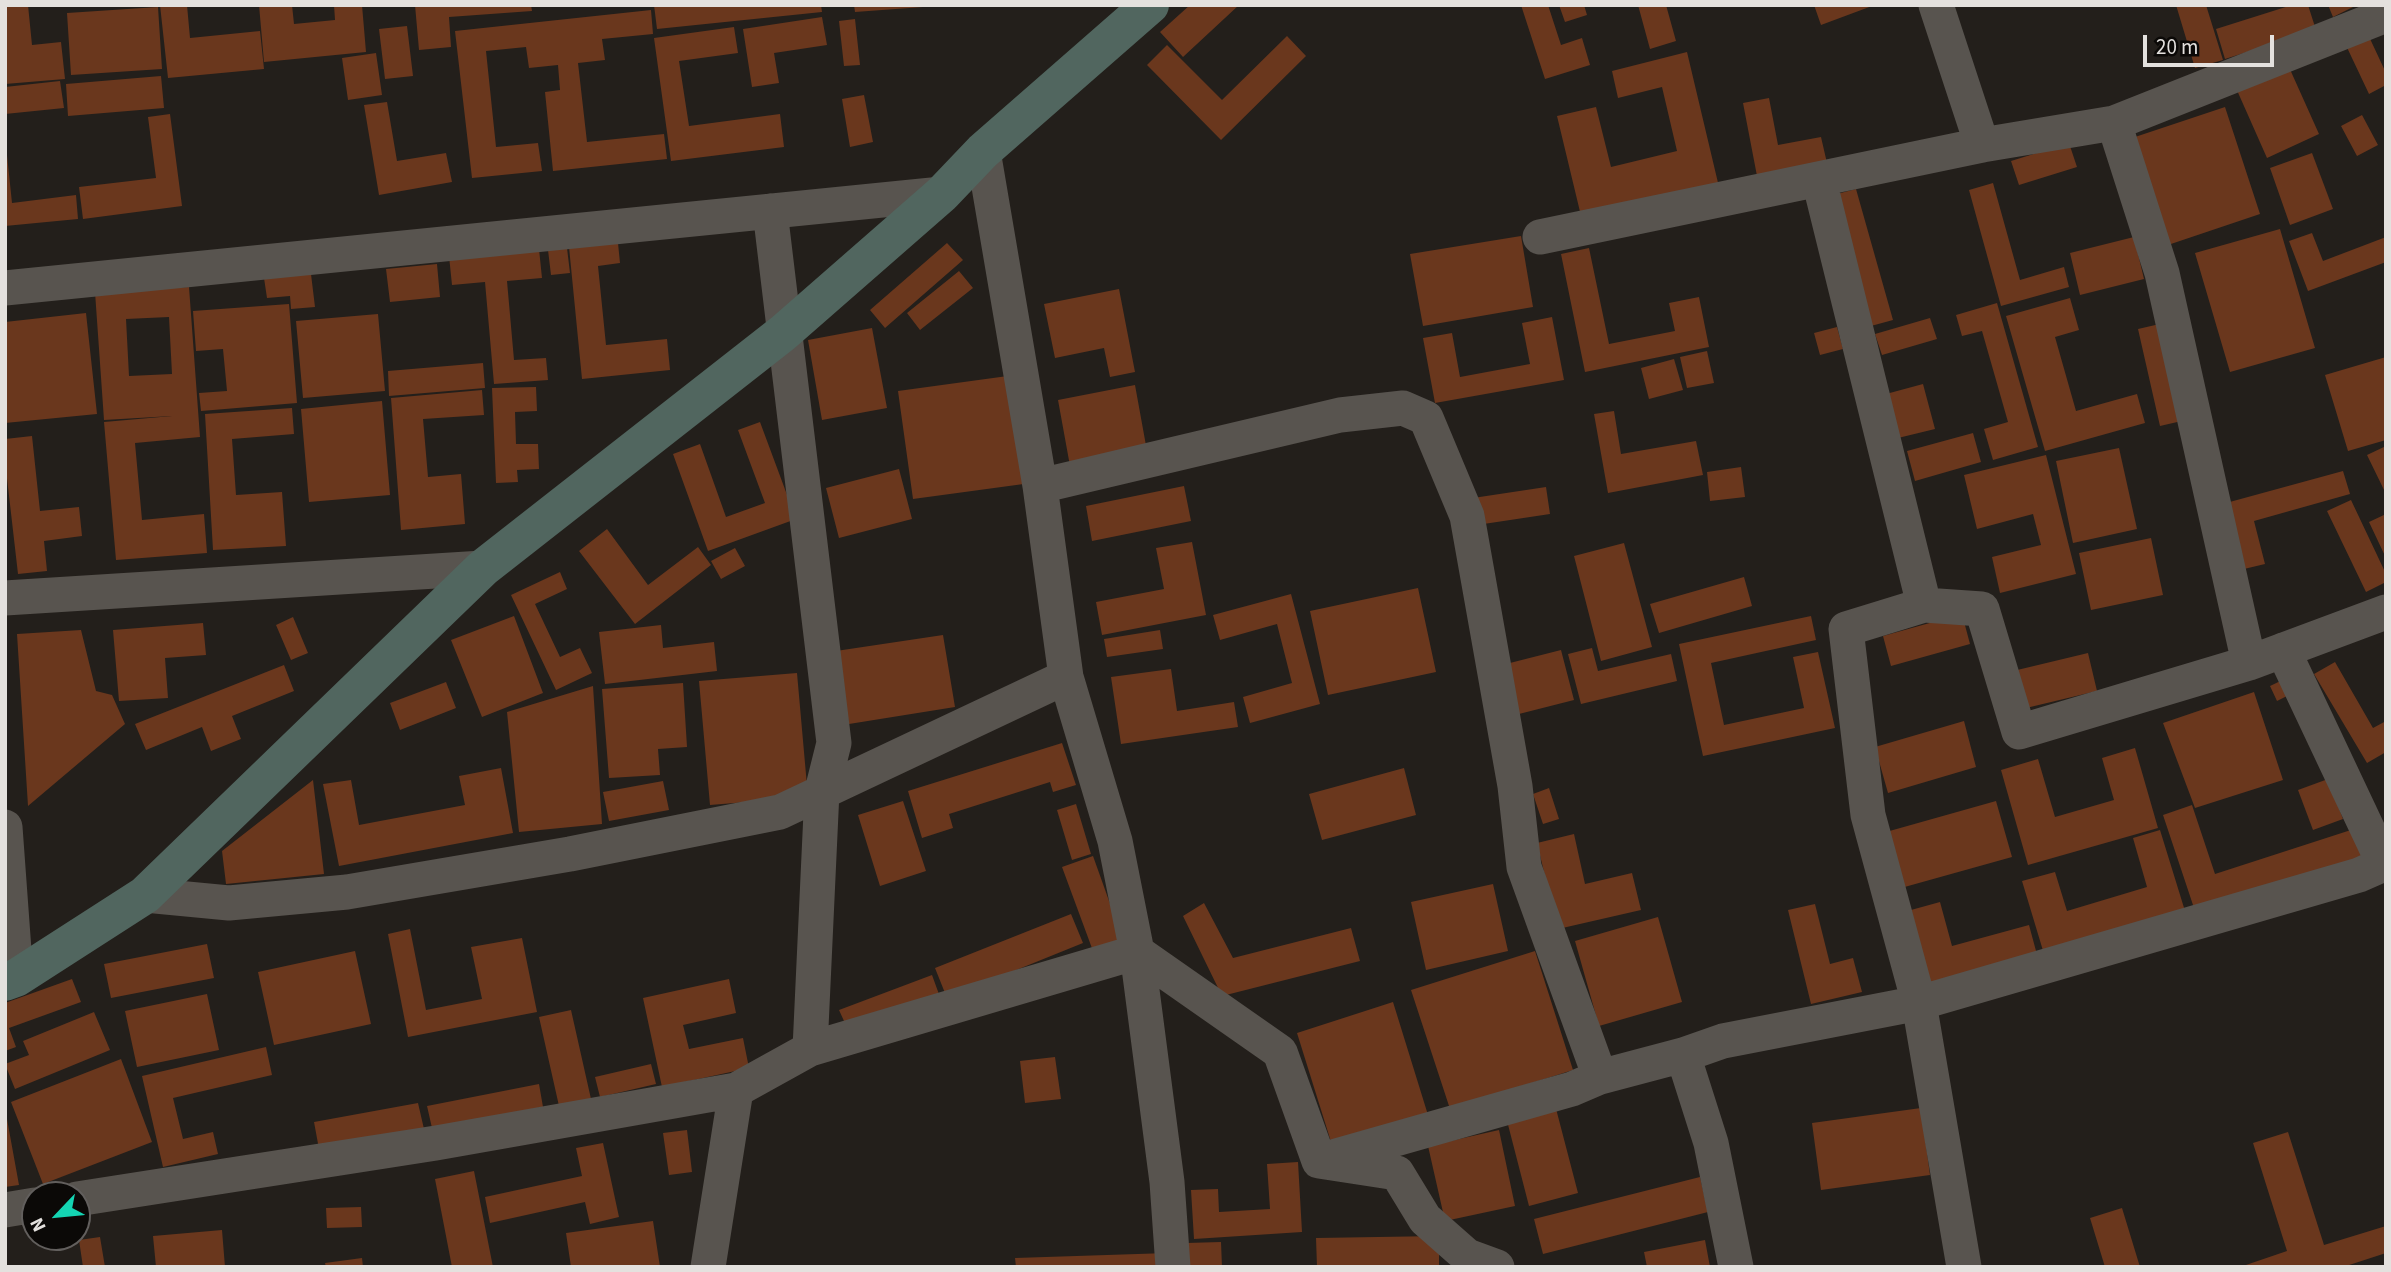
<!DOCTYPE html>
<html>
<head>
<meta charset="utf-8">
<style>
  body { margin:0 }
  #map { position:relative; width:2391px; height:1272px; overflow:hidden; background:#231f1b; font-family:"Source Sans 3",sans-serif }
  canvas { display:block }
  .frame { position:absolute; inset:0; border:7px solid #e4e1de; pointer-events:none }
  .north { position:absolute; left:21px; top:1181px; width:70px; height:70px; box-sizing:border-box; background:#0b0907; border:2px solid #625f5d; border-radius:50%; rotate:244deg; font-size:19px; font-weight:700; line-height:28px; text-align:center; color:#e4e1de }
  .north::after { content:''; display:block; margin:auto; width:24px; height:32px; background:#14d5b3; clip-path:polygon(50% 0,100% 100%,50% 72%,0 100%) }
  .scale { position:absolute; left:2143px; top:35px; width:131px; height:32px; box-sizing:border-box; border:4px solid #e4e1de; border-top:0; padding-left:9px; font-size:21px; line-height:24px; white-space:nowrap; color:#e4e1de; -webkit-text-stroke:5px #0b0907; paint-order:stroke }
</style>
</head>
<body>
<div id="map">
<canvas width="2391" height="1272"></canvas>
<div class="frame"></div>
<div class="north">N</div>
<div class="scale">20 m</div>
</div>
<script>
const ctx = document.querySelector('canvas').getContext('2d');
ctx.lineJoin = 'round';
function fill(path, color) { ctx.fillStyle = color; ctx.fill(path, 'evenodd'); }
const toPath = rows => new Path2D(rows.map(r => 'M' + r).join(''));
function trace(path, color, width, dash) { ctx.strokeStyle = color; ctx.lineWidth = width; ctx.lineCap = dash ? 'butt' : 'round'; ctx.setLineDash(dash || []); ctx.stroke(path); }
fill(toPath([
  [5,5,28,5,32,45,61,42,65,79,5,84],
  [160,5,187,5,190,38,260,31,264,69,168,78],
  [259,5,292,5,294,24,335,20,334,5,362,5,366,52,264,62],
  [415,5,531,5,532,11,449,17,451,47,419,50],
  [654,5,821,5,822,12,657,29],
  [854,5,923,5,923,7,855,12],
  [1190,5,1239,5,1183,57,1160,32],
  [1521,5,1548,5,1561,45,1582,38,1590,65,1545,79],
  [1559,5,1584,5,1587,15,1565,22],
  [1638,5,1666,5,1676,41,1650,49],
  [1814,5,1872,5,1872,6,1821,25],
  [2176,5,2206,5,2223,60,2195,68],
  [2292,5,2308,5,2316,30,2225,59,2216,29],
  [2328,5,2357,5,2333,17],
  [158,7,162,69,71,75,67,13],
  [651,10,653,34,602,39,605,60,578,63,587,142,664,134,667,159,553,171,545,92,560,90,558,65,529,68,526,47,486,51,496,147,538,143,542,171,472,178,455,31],
  [822,17,827,45,774,53,779,83,752,87,743,29],
  [855,19,860,65,844,66,839,21],
  [407,26,413,76,385,79,379,29],
  [734,27,738,53,679,61,689,126,780,114,784,147,671,161,654,38],
  [2365,28,2386,73,2386,85,2369,94,2343,39],
  [1287,36,1306,56,1221,140,1147,65,1167,45,1222,100],
  [1687,52,1719,187,1582,220,1557,116,1596,107,1611,167,1677,151,1662,87,1618,98,1612,71],
  [376,53,382,95,348,100,342,58],
  [2284,56,2319,134,2267,158,2232,79],
  [161,76,164,108,68,116,66,84],
  [60,81,64,108,5,114,5,87],
  [864,95,873,142,850,147,842,99],
  [1769,98,1778,145,1821,137,1827,163,1757,176,1743,103],
  [387,102,397,161,446,153,452,182,379,195,364,105],
  [2225,107,2260,214,2162,247,2126,140],
  [170,114,182,206,83,219,79,187,156,178,148,117],
  [2362,115,2378,145,2357,156,2341,126],
  [2069,143,2077,167,2019,185,2011,161],
  [2312,153,2333,209,2290,225,2270,168],
  [5,155,7,155,12,203,76,195,78,219,5,226],
  [1993,183,2020,280,2064,267,2069,287,2001,306,1969,190],
  [1856,189,1893,320,1871,326,1833,195],
  [2280,229,2315,348,2230,372,2195,253],
  [2312,233,2323,261,2386,237,2386,262,2308,291,2289,241],
  [1521,236,1533,307,1423,326,1410,254],
  [2134,237,2144,279,2080,295,2070,253],
  [618,243,620,263,598,266,606,345,667,339,670,370,582,379,569,247],
  [947,243,963,260,885,328,870,310],
  [567,248,570,273,551,275,548,250],
  [1589,248,1609,344,1675,331,1669,303,1699,297,1709,347,1585,372,1561,254],
  [539,249,542,278,507,281,514,360,546,358,548,380,494,384,485,282,452,285,449,256],
  [437,264,440,297,390,302,386,269],
  [959,271,973,288,920,330,907,313],
  [311,274,315,307,291,309,290,296,267,298,264,278],
  [189,287,200,437,135,443,142,520,204,514,207,553,116,560,104,422,172,416,104,420,95,292],
  [169,317,172,374,129,376,126,319],
  [1119,289,1135,372,1110,377,1104,348,1055,358,1044,304],
  [2070,298,2079,330,2055,337,2076,411,2137,394,2145,423,2045,451,2006,316],
  [1997,303,2038,447,1993,460,1984,429,2008,422,1982,331,1962,336,1956,315],
  [289,304,297,403,201,411,199,393,227,391,223,349,196,351,193,311],
  [86,313,97,414,5,423,5,322],
  [378,314,385,391,303,398,296,321],
  [1552,317,1564,380,1435,403,1423,338,1452,333,1460,377,1530,364,1522,323],
  [1930,318,1937,339,1882,355,1875,334],
  [2164,323,2186,420,2160,426,2138,329],
  [1837,327,1843,349,1820,355,1814,333],
  [872,328,887,408,822,420,808,340],
  [1707,351,1714,383,1687,388,1680,357],
  [2386,357,2386,440,2348,451,2325,375],
  [1674,359,1683,390,1649,399,1641,368],
  [483,363,485,388,389,396,388,371],
  [1015,375,1031,483,913,499,898,391],
  [1923,384,1935,429,1898,438,1886,394],
  [1135,385,1147,451,1070,466,1058,400],
  [536,387,537,411,515,412,516,444,538,444,539,469,517,470,518,482,496,483,492,388],
  [482,390,484,415,423,419,428,477,461,474,465,524,401,530,391,398],
  [382,401,390,495,309,502,301,409],
  [292,408,294,434,232,439,236,495,282,492,286,546,213,550,205,414],
  [1614,411,1621,454,1696,441,1703,475,1608,493,1594,414],
  [760,422,796,519,708,551,673,454,700,444,726,517,765,503,738,430],
  [1973,433,1981,462,1915,481,1907,451],
  [32,436,40,511,79,507,82,536,44,541,47,571,18,574,5,461,5,439],
  [2386,446,2386,494,2367,455],
  [2119,448,2137,529,2073,543,2056,461],
  [2046,455,2076,574,2000,593,1992,557,2041,545,2033,514,1977,529,1964,475],
  [1741,467,1745,497,1710,501,1707,472],
  [899,469,912,519,839,538,826,488],
  [2343,471,2350,494,2254,521,2265,564,2244,569,2226,503],
  [1184,486,1191,521,1092,541,1086,506],
  [1546,487,1550,514,1477,525,1473,498],
  [2351,500,2386,574,2386,582,2366,592,2327,511],
  [2386,514,2386,558,2369,522],
  [607,529,648,585,698,547,711,565,635,624,579,551],
  [2151,538,2163,595,2091,610,2079,553],
  [1192,542,1206,615,1102,635,1096,602,1164,589,1156,548],
  [1624,543,1652,647,1601,661,1574,556],
  [735,548,745,566,721,579,711,561],
  [560,572,567,589,535,604,560,657,580,648,592,673,556,690,511,595],
  [1744,577,1752,606,1659,633,1650,604],
  [1418,588,1436,672,1328,695,1310,611],
  [1291,594,1320,704,1250,723,1243,697,1292,683,1277,624,1220,640,1213,615],
  [1962,614,1970,644,1891,666,1883,636],
  [514,616,543,693,482,717,451,640],
  [1811,616,1816,640,1711,663,1724,725,1804,708,1793,657,1818,652,1835,728,1703,756,1679,644],
  [293,617,308,653,291,660,276,625],
  [203,623,206,655,165,658,168,698,119,701,113,630],
  [661,625,663,648,714,642,717,671,605,684,599,632],
  [81,630,96,691,112,695,125,724,28,806,17,634],
  [1160,630,1163,649,1107,657,1104,639],
  [943,635,955,707,849,724,836,651],
  [1592,648,1598,671,1671,654,1677,681,1581,704,1568,654],
  [1561,650,1574,700,1515,715,1502,665],
  [2088,653,2097,691,2022,709,2013,671],
  [2335,662,2373,728,2386,721,2386,752,2367,763,2314,674],
  [284,665,294,691,232,716,241,739,211,751,202,727,146,750,135,724],
  [1171,669,1177,711,1234,702,1238,727,1121,744,1111,677],
  [797,673,808,797,710,805,699,681],
  [2291,676,2297,691,2277,701,2270,686],
  [446,682,456,708,400,730,390,703],
  [683,683,687,747,658,749,660,775,609,778,602,689],
  [593,686,602,824,519,832,507,712],
  [2254,692,2283,780,2195,808,2163,723],
  [1964,721,1976,767,1888,793,1875,747],
  [1062,743,1076,785,1053,792,1050,782,949,814,953,828,922,838,908,791],
  [2135,748,2158,828,2028,865,2001,770,2038,759,2055,817,2114,800,2102,758],
  [501,768,513,833,339,866,323,784,351,780,359,825,465,805,459,776],
  [1404,768,1416,815,1322,840,1309,794],
  [2328,779,2343,819,2313,830,2298,790],
  [313,780,324,874,226,884,222,851],
  [663,781,669,810,609,821,603,792],
  [1549,788,1559,819,1543,824,1533,794],
  [903,801,926,871,880,886,858,815],
  [1996,801,2012,857,1901,888,1886,832],
  [1076,804,1091,854,1072,860,1057,810],
  [2192,805,2215,874,2354,829,2364,859,2196,914,2163,815],
  [2160,830,2185,911,2044,954,2022,881,2055,872,2067,911,2147,887,2133,838],
  [1574,834,1585,884,1632,873,1641,910,1558,929,1537,843],
  [1093,856,1123,940,1093,951,1062,867],
  [1493,884,1508,951,1426,970,1411,902],
  [1940,902,1952,946,2029,925,2039,962,1933,991,1911,910],
  [1204,903,1233,958,1351,928,1360,961,1222,996,1183,916],
  [1815,904,1830,964,1853,958,1862,992,1811,1004,1788,910],
  [1071,914,1083,943,947,998,935,968],
  [1658,917,1682,1002,1599,1026,1575,941],
  [410,929,426,1010,482,999,471,947,522,938,537,1012,408,1037,388,934],
  [207,944,214,978,111,998,104,964],
  [355,951,371,1024,274,1045,258,972],
  [1535,951,1573,1070,1450,1109,1411,990],
  [932,975,940,997,849,1032,839,1010],
  [72,979,81,1002,9,1028,16,1047,5,1051,5,1003],
  [729,979,736,1013,683,1025,689,1049,743,1038,749,1068,662,1087,643,998],
  [207,994,219,1050,137,1067,125,1011],
  [1393,1002,1428,1115,1332,1145,1297,1033],
  [571,1010,591,1099,559,1106,539,1017],
  [94,1012,110,1050,15,1089,5,1064,29,1055,23,1041],
  [266,1047,272,1075,173,1098,183,1139,213,1132,218,1154,163,1167,142,1076],
  [1055,1057,1061,1099,1025,1103,1020,1061],
  [121,1059,152,1142,43,1184,11,1102],
  [651,1064,656,1084,600,1097,595,1077],
  [539,1084,543,1107,432,1128,427,1106],
  [1554,1101,1578,1193,1529,1206,1505,1113],
  [418,1103,424,1129,319,1149,314,1122],
  [1921,1108,1930,1175,1821,1190,1812,1123],
  [7,1119,19,1185,5,1187,5,1120],
  [687,1130,692,1172,669,1175,663,1133],
  [1499,1130,1515,1206,1445,1221,1428,1146],
  [2288,1132,2324,1245,2386,1226,2386,1253,2343,1267,2240,1267,2287,1251,2253,1143],
  [603,1143,619,1217,590,1224,585,1202,490,1223,485,1197,582,1176,576,1148],
  [1298,1162,1302,1232,1194,1239,1191,1190,1218,1189,1219,1212,1270,1209,1267,1164],
  [474,1171,493,1267,452,1267,435,1179],
  [1700,1177,1708,1212,1543,1254,1534,1219],
  [361,1207,362,1227,327,1228,326,1208],
  [2122,1208,2140,1267,2105,1267,2090,1218],
  [653,1221,660,1267,571,1267,566,1233],
  [222,1230,225,1267,156,1267,153,1236],
  [1439,1236,1439,1267,1317,1267,1316,1238],
  [100,1237,105,1267,83,1267,79,1240],
  [1705,1240,1710,1267,1647,1267,1644,1252],
  [1221,1242,1222,1267,1187,1267,1186,1243],
  [1168,1253,1169,1267,1016,1267,1015,1258],
  [362,1258,363,1267,326,1267,325,1263]
]), '#6a371d');
trace(toPath([
  [1936,5,1982,145],
  [2114,123,2162,273,2249,663],
  [983,151,1040,486,1066,677,1115,841,1137,952,1167,1182,1173,1267],
  [1819,180,1924,605],
  [770,211,834,743,822,791,810,1049],
  [1540,237,1982,145,2114,123,2381,17],
  [5,288,942,194],
  [1040,486,1340,415,1403,408,1426,418,1467,516,1515,786,1524,867,1600,1077],
  [5,598,483,568],
  [5,827,16,978],
  [145,895,229,903,347,892,570,854,780,812,1066,677],
  [1683,1055,1711,1143,1736,1267],
  [1329,1158,1572,1089,1600,1077,1683,1055,1723,1041,1919,1003,2359,875,2384,864,2283,650],
  [77,1199,436,1143,736,1090,810,1049,1137,952,1280,1052,1319,1161,1397,1173,1425,1219,1467,1256,1497,1267],
  [5,1210,35,1205],
  [708,1267,736,1090],
  [1964,1267,1919,1003,1868,815,1846,629,1924,605,1982,609,2019,732,2249,663,2386,612]
]), '#58544f', 35);
trace(toPath([
  [5,982,16,978,145,895,483,568,783,333,942,194,983,151,1150,5]
]), '#51665f', 38);
</script>
</body>
</html>
